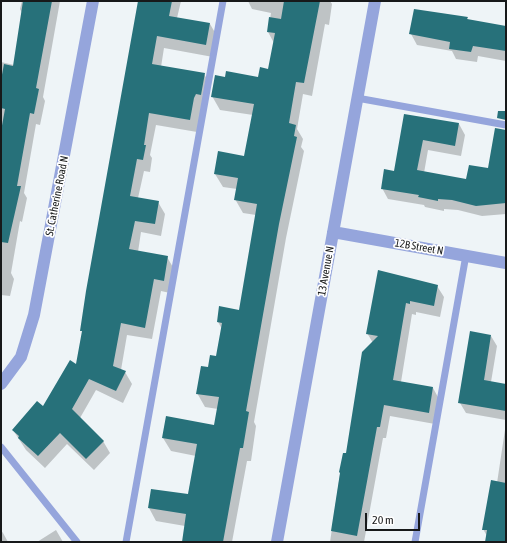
<!DOCTYPE html>
<html>
<head>
<meta charset="utf-8">
<style>
  body { margin:0 }
  #map { position:relative; width:507px; height:543px; overflow:hidden; background:#eef4f7; font-family:"Asap Condensed",sans-serif }
  canvas { display:block }
  .frame { position:absolute; inset:0; border:2px solid #17191a; pointer-events:none }
  .scale { position:absolute; left:365px; top:513px; width:55px; height:18px; box-sizing:border-box; border:2px solid #17191a; border-top:0; padding-left:5px; font-size:12px; line-height:14px; white-space:nowrap; color:#17191a; -webkit-text-stroke:3px #fff; paint-order:stroke }
</style>
</head>
<body>
<div id="map">
<canvas width="507" height="543"></canvas>
<div class="frame"></div>
<div class="scale">20 m</div>
</div>
<script>
const ctx = document.querySelector('canvas').getContext('2d');
ctx.lineJoin = 'round';
function fill(path, color) { ctx.fillStyle = color; ctx.fill(path, 'evenodd'); }
const toPath = rows => new Path2D(rows.map(r => 'M' + r).join(''));
function trace(path, color, width, dash) { ctx.strokeStyle = color; ctx.lineWidth = width; ctx.lineCap = dash ? 'butt' : 'round'; ctx.setLineDash(dash || []); ctx.stroke(path); }
function write(font, color, halo, rows, align = 'center') {
  ctx.font = font + ' "Asap Condensed",sans-serif'; ctx.lineWidth = 3.5; ctx.setLineDash([]); ctx.textBaseline = 'middle'; ctx.strokeStyle = halo; ctx.fillStyle = color; for (const [text, x, y, turn = 0] of rows) {
    ctx.save(); ctx.translate(x, y); ctx.rotate((+turn || 0) * Math.PI / 180); ctx.textAlign = isNaN(turn) ? turn : align; if (halo) ctx.strokeText(text, 0, 0); ctx.fillText(text, 0, 0); ctx.restore();
  }
}
fill(toPath([
  [22,1,60,1,43,97,45,101,40,125,36,124,24,193,27,198,22,222,20,221,11,273,14,279,10,296,1,295,1,62,14,65,22,13,20,9],
  [139,1,181,1,177,18,210,24,217,36,213,57,164,48,161,67,204,74,211,86,197,132,156,125,150,155,152,158,150,172,144,171,138,198,158,202,165,214,161,236,141,232,138,252,167,257,174,269,170,293,161,291,152,339,127,335,121,370,125,372,132,384,123,403,96,390,80,418,103,441,110,453,94,470,67,444,45,468,26,450,13,430,43,408,77,366,83,333,81,330],
  [248,1,330,1,332,4,329,25,325,24,312,96,303,94,297,129,303,139,301,147,304,151,286,238,254,422,256,426,251,461,247,461,232,542,184,542,185,526,156,521,149,508,188,495,196,456,171,451,163,438,215,426,218,409,205,407,197,393,209,368,217,358,222,329,218,322,240,311,256,215,243,213,235,199,237,189,223,187,215,174,245,157,253,115,220,110,212,96,226,78,259,78,269,70,274,43,268,32,271,13,252,9],
  [467,18,468,20,506,27,506,61,478,56,477,62,456,59,452,51,417,45,411,34],
  [405,115,459,124,465,135,461,156,428,150,424,173,467,180,489,169,506,130,506,214,482,216,458,210,444,209,444,211,425,207,424,205,388,199,382,188,395,172],
  [379,271,437,286,444,297,440,317,416,312,416,315,412,314,401,382,433,388,439,399,435,424,390,416,386,438,383,438,364,542,330,542,343,454,347,455,373,343,367,333],
  [491,336,497,346,491,382,506,385,506,420,466,413,460,403],
  [506,423,506,542,486,542,487,536,483,529,497,483],
  [1,530,3,533,8,542,1,542],
  [56,530,63,542,37,542]
]), '#0003');
fill(toPath([
  [23,1,52,1,36,88,39,89,34,114,30,113,17,186,21,186,8,243,1,242,1,131,5,109,1,108,1,80,4,64,13,66],
  [138,1,172,1,169,16,210,23,206,45,157,36,152,64,205,73,201,95,196,94,194,98,190,120,149,113,144,145,146,145,143,160,137,159,130,196,159,201,155,224,135,221,129,249,168,256,164,281,154,279,145,328,121,323,113,366,126,371,116,391,89,379,72,409,104,441,86,459,60,433,38,456,18,438,19,436,12,430,37,401,43,406,70,360,76,364,82,331,80,331,86,291],
  [284,1,320,1,304,83,296,82,289,123,296,125,294,136,297,137,279,224,246,411,249,412,243,448,240,448,223,542,182,542,186,514,148,508,151,489,188,494,197,444,162,438,166,416,214,425,219,397,196,394,201,366,208,367,210,355,216,356,222,323,217,322,219,306,239,310,257,204,234,200,238,178,214,174,218,151,244,156,254,104,211,97,215,75,225,77,226,71,258,77,260,67,268,69,275,33,267,32,269,17,281,19],
  [414,9,468,17,467,19,506,26,506,51,473,46,471,52,449,49,450,42,409,34],
  [498,111,506,111,506,120,497,118],
  [404,114,459,123,455,146,423,140,417,170,466,179,469,165,488,168,495,128,506,130,506,203,476,206,452,200,438,199,438,201,418,197,419,195,381,189,384,169,394,171],
  [378,270,438,285,434,306,410,301,410,304,406,303,393,380,433,387,429,413,384,405,380,427,377,427,357,536,331,531,340,473,339,472,343,453,346,453,362,352,378,336,366,334],
  [470,331,491,335,484,380,506,384,506,411,458,403],
  [491,480,506,483,506,542,485,542,487,530,482,530]
]), '#27717a');
trace(toPath([
  [357,98,506,125],
  [1,447,77,542],
  [126,542,223,1],
  [415,542,466,255]
]), '#95a5dc', 7);
trace(toPath([
  [333,232,506,263],
  [1,384,21,357,34,315,93,1],
  [277,542,375,1]
]), '#95a5dc', 12);
write('11px', '#17191a', '#fff', [
  ["St. Catherine Road N",57,196,-79],
  ["12B Street N",419,247,10],
  ["13 Avenue N",326,271,-80]
]);
</script>
</body>
</html>
